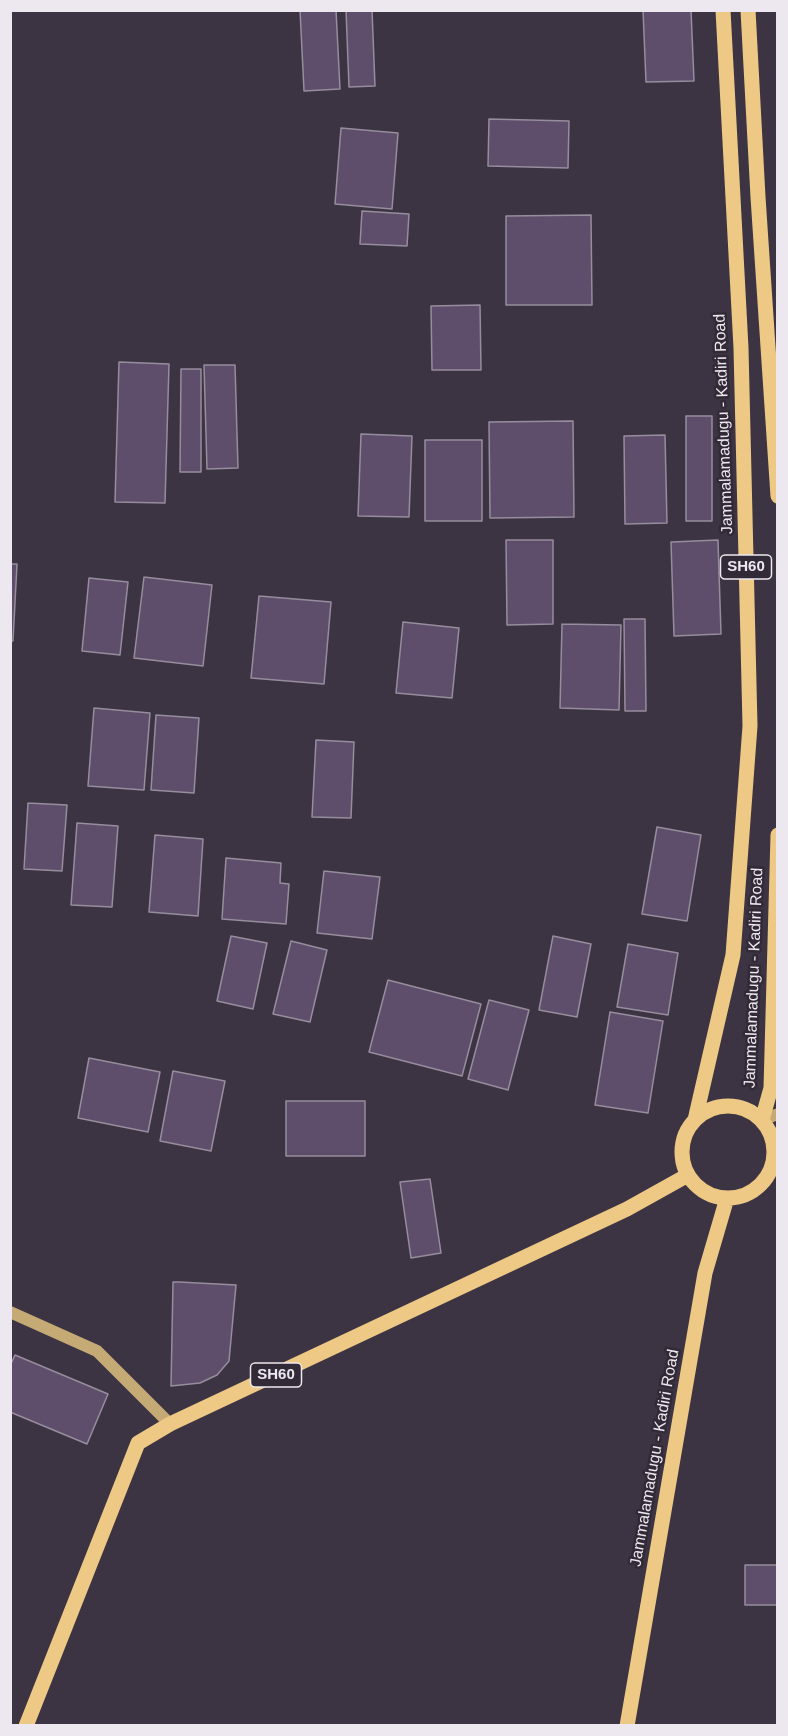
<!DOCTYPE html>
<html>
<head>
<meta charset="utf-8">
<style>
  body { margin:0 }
  #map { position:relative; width:788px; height:1736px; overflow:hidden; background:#3c3442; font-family:Arial,sans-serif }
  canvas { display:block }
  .frame { position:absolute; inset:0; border:12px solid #ede8f0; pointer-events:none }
</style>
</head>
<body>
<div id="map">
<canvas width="788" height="1736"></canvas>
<div class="frame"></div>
</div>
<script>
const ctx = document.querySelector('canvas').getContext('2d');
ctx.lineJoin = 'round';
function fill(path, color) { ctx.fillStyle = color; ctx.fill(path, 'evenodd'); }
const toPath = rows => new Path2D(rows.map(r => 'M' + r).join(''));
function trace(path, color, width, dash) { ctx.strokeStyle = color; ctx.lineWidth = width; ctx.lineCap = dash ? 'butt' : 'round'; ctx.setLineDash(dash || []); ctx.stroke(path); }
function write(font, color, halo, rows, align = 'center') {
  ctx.font = font + ' Arial,sans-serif'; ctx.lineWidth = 5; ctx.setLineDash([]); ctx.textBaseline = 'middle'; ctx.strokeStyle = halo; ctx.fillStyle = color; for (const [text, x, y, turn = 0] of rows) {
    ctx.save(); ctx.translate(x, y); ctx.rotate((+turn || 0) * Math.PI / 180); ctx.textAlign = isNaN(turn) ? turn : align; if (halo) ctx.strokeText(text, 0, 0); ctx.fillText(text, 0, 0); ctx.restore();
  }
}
const building = toPath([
  [300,10,336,10,340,89,304,91,300,10],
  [346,10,372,10,375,86,349,87,346,10],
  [643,10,691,10,694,81,646,82,643,10],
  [489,119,569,121,568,168,488,166,489,119],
  [341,128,398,133,392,209,335,204,341,128],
  [362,211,409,214,407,246,360,244,362,211],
  [591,215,592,305,506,305,506,216,591,215],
  [480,305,481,370,432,370,431,306,480,305],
  [119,362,169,364,165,503,115,502,119,362],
  [204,365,235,365,238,468,207,469,204,365],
  [181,369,201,369,201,472,180,472,181,369],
  [686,416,712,416,712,521,686,521,686,416],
  [573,421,574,517,490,518,489,422,573,421],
  [361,434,412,436,409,517,358,516,361,434],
  [665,435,667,523,625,524,624,436,665,435],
  [425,440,482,440,482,521,425,521,425,440],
  [506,540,553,540,553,624,507,625,506,540],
  [718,540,721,634,674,636,671,542,718,540],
  [10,564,17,564,13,641,10,641,10,564],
  [144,577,212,585,203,666,134,658,144,577],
  [89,578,128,582,120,655,82,651,89,578],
  [259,596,331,602,324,684,251,678,259,596],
  [624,619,645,619,646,711,625,711,624,619],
  [403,622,459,628,452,698,396,693,403,622],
  [562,624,621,625,619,710,560,708,562,624],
  [94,708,150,713,144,790,88,786,94,708],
  [156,715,199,718,194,793,151,790,156,715],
  [316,740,354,742,351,818,312,817,316,740],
  [28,803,67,805,62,871,24,869,28,803],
  [77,823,118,826,112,907,71,905,77,823],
  [657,827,701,835,687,921,642,914,657,827],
  [155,835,203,839,198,916,149,912,155,835],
  [226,858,281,863,280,883,289,884,286,924,222,919,226,858],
  [324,871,380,877,372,939,317,933,324,871],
  [231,936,267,943,253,1009,217,1001,231,936],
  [553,936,591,944,577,1017,539,1010,553,936],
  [291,941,327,950,310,1022,273,1014,291,941],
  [628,944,678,953,668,1015,617,1007,628,944],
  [388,980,481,1004,462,1076,369,1052,388,980],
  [489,1000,529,1010,508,1090,468,1079,489,1000],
  [610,1012,663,1021,648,1113,595,1105,610,1012],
  [89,1058,160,1072,148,1132,78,1118,89,1058],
  [173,1071,225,1081,211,1151,160,1141,173,1071],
  [286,1101,365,1101,365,1156,286,1156,286,1101],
  [430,1179,441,1253,411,1258,400,1182,430,1179],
  [173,1282,179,1282,236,1285,229,1361,217,1375,200,1383,171,1386,173,1282],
  [15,1355,108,1394,87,1444,10,1412,10,1366,15,1355],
  [745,1565,778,1565,778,1605,745,1605,745,1565]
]);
fill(building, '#5f4e6b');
trace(building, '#968d9d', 1.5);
trace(toPath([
  [762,1120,778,1114],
  [774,1148,778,1146],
  [10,1312,97,1351,170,1424]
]), '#c6aa76', 12);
trace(toPath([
  [748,10,758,197,778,496],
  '682 1152a46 46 0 1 1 92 0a46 46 0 1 1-92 0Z',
  [695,1120,733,955,750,726,741,348,723,10],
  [762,1120,771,1088,778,835],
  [26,1726,138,1443,170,1424,627,1209,688,1175],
  [627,1726,705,1273,727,1198]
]), '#edc985', 15);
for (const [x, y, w] of [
  [746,567,51],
  [276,1375,51]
]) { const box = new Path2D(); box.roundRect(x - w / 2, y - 12, w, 24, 4.5); ctx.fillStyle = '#322a37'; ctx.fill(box); trace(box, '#ede8f0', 1.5); }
write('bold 15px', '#ede8f0', null, [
  ["SH60",746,567],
  ["SH60",276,1375]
]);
write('16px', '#ede8f0', '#322a37', [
  ["Jammalamadugu - Kadiri Road",724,424,-92],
  ["Jammalamadugu - Kadiri Road",754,978,-88],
  ["Jammalamadugu - Kadiri Road",655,1458,-80]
]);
</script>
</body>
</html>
